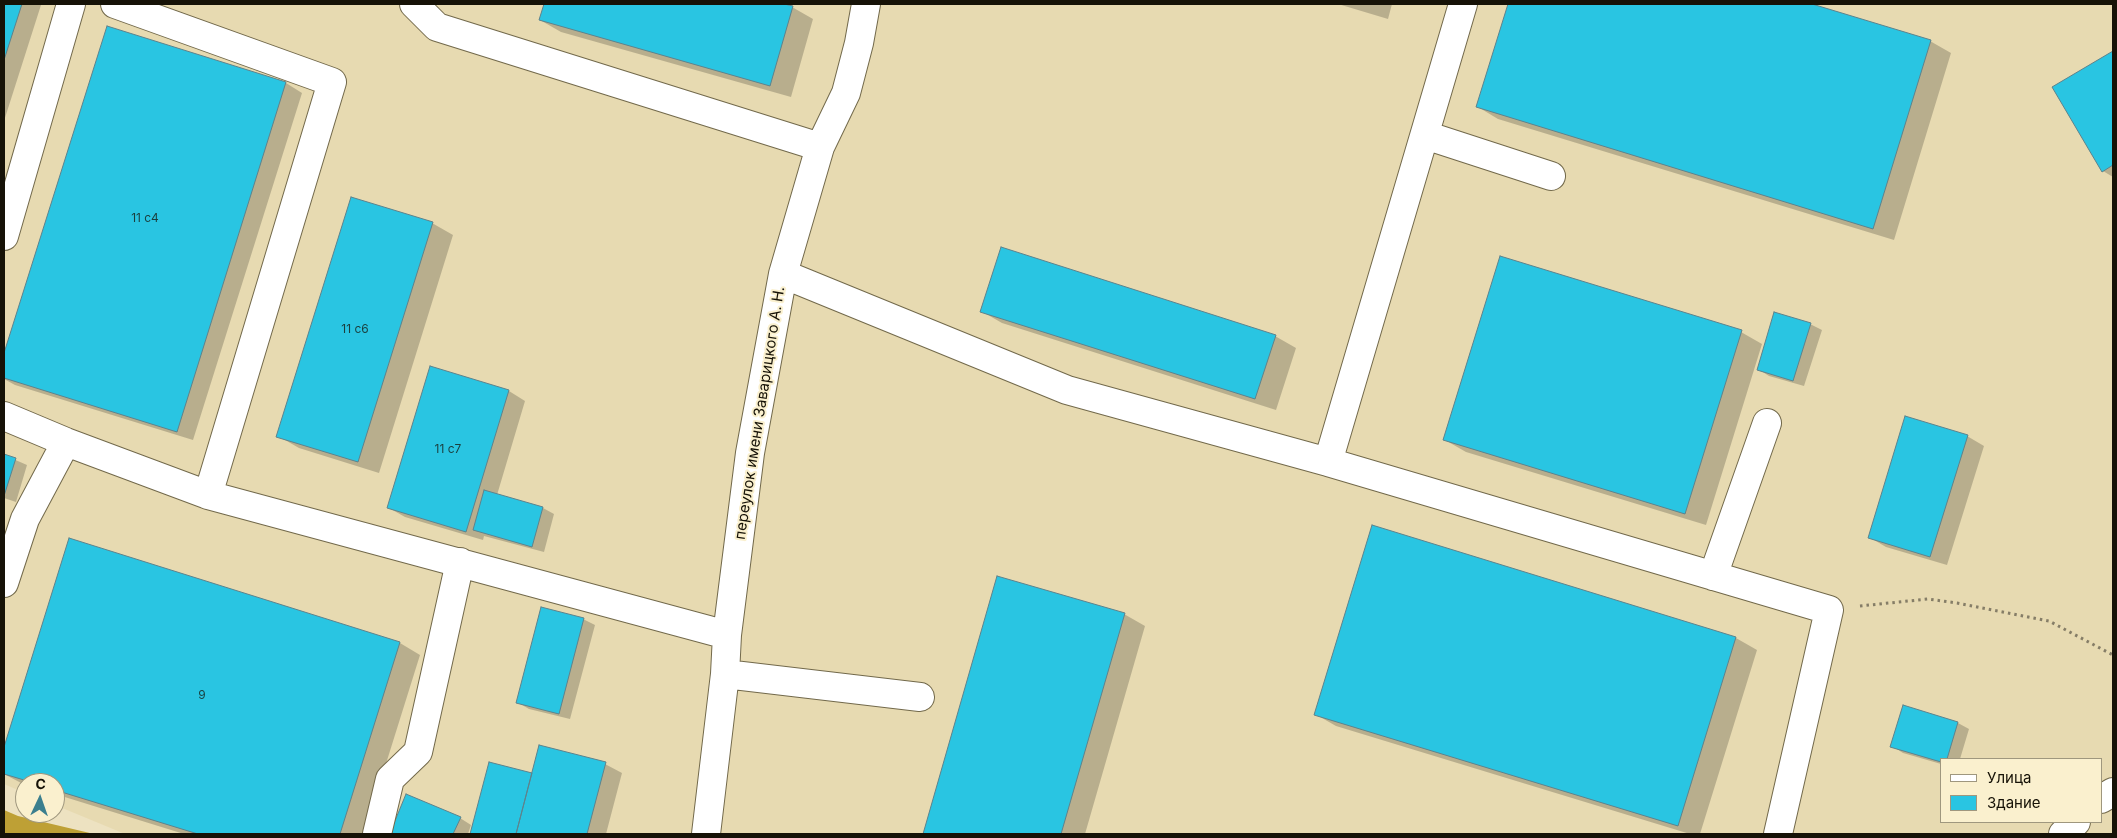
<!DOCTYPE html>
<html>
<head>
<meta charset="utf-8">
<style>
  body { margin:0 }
  #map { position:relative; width:2117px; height:838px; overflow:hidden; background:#ede2c1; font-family:Inter,sans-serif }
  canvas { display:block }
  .frame { position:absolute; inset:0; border:5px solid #161207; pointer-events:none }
  .legend { position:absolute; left:1940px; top:758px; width:162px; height:65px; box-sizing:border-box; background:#faf0ce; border:1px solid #9f977e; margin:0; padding:6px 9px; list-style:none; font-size:15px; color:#161207 }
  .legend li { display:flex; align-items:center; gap:10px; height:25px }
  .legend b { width:25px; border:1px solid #9f977e }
  .north { position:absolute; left:15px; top:773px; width:50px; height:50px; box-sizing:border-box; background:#faf0ce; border:1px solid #9f977e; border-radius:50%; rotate:3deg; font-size:14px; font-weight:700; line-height:20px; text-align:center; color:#161207 }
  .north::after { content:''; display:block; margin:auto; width:18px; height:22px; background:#3b7f8e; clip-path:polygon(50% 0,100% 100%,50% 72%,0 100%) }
</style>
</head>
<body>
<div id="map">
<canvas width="2117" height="838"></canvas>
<div class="frame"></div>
<ul class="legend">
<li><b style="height:6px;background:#fff"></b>Улица</li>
<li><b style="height:14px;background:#29c5e2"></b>Здание</li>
</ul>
<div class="north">С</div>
</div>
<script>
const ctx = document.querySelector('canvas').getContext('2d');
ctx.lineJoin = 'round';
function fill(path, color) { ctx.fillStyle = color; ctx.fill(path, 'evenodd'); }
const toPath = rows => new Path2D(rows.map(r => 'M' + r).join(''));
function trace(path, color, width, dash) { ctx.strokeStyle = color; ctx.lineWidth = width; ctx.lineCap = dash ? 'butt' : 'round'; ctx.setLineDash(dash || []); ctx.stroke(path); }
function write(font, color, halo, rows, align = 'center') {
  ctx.font = font + ' Inter,sans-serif'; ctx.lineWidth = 4; ctx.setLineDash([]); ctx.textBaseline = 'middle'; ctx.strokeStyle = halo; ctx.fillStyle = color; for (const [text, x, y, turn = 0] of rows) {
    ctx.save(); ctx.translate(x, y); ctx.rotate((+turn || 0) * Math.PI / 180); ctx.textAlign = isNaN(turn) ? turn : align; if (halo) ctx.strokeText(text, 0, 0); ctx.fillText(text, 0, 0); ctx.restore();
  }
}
fill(toPath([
  [4,4,2113,4,2113,834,125,834,55,805,55,783,25,783,25,793,4,784],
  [1941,759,2101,759,2101,822,1941,822]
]), '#e7dab1');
fill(toPath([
  [4,810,18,816,94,834,4,834]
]), '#bea035');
fill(toPath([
  [4,4,41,5,4,121],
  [545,4,779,4,792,7,813,19,791,97,561,32,540,20],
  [1338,4,1392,4,1388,19],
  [1509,4,1807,4,1930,41,1951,53,1894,240,1498,119,1478,107],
  [108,27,286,83,302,93,193,440,15,385,4,379,4,357],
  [2113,52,2113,177,2103,171,2054,88],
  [432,223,453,235,379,473,299,448,278,436],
  [981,311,1275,336,1296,348,1276,410,1002,323],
  [1810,324,1822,330,1804,386,1769,376,1758,369],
  [1741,332,1762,344,1706,525,1466,452,1445,440],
  [431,368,509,391,525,401,497,495,543,508,554,514,544,552,484,536,483,540,405,517,389,508],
  [1967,436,1984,446,1947,565,1886,547,1869,537],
  [4,455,27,465,16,502,4,498],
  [1373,527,1736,638,1757,650,1700,834,1690,834,1336,726,1315,714],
  [70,540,400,643,420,655,364,834,184,834,55,794,55,783,25,783,25,785,4,774,4,751],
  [998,578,1124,614,1145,626,1085,834,924,834],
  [583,619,595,625,570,719,529,709,517,702],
  [1904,707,1958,723,1969,729,1960,759,1941,759,1941,764,1903,753,1892,746],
  [490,764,532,774,605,764,622,773,606,834,471,834],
  [460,818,471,825,468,834,395,834,391,832]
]), '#0003');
const building = toPath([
  [4,4,22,4,4,60,4,4],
  [544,4,784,4,793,6,770,86,539,20,544,4],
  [1508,4,1812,4,1931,40,1873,229,1476,107,1508,4],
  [107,26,286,82,177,432,4,378,4,353,107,26],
  [2113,51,2113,165,2102,172,2052,87,2113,51],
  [351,197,433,222,358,462,276,437,351,197],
  [1001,247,1276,335,1255,399,980,312,1001,247],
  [1500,256,1742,330,1685,514,1443,440,1500,256],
  [1774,312,1811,323,1793,381,1757,370,1774,312],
  [430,366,509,390,466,532,387,508,430,366],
  [1905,416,1968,435,1930,557,1868,538,1905,416],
  [4,454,16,458,4,496,4,454],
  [484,490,543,507,532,547,473,530,484,490],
  [1372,525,1736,637,1678,826,1314,715,1372,525],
  [69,538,400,642,340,834,198,834,55,790,55,783,34,783,4,774,4,747,69,538],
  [997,576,1125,613,1061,834,923,834,997,576],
  [541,607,584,618,559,714,516,703,541,607],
  [1903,705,1958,722,1947,759,1941,759,1941,762,1890,747,1903,705],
  [539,745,606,762,587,834,516,834,539,745],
  [489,762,532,773,516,834,470,834,489,762],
  [406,794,461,817,453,834,394,834,390,833,406,794]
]);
fill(building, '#29c5e2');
trace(building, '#5d838d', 1);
const minor = toPath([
  [115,4,332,82,208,495],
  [414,4,437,27,820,147],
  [1425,135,1551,176],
  [4,236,71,4],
  [783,274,1067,390,1328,462,1463,4],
  [4,416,66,442,208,495,727,635],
  [1328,462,1829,610,1778,834],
  [1713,576,1767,423],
  [4,583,25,519,66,442],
  [725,674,920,697],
  [2101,799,2113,792],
  [377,834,390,779,418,752,460,562],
  [706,834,725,674,727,635,750,453,783,274,820,147,846,93,859,43,866,4],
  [2063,834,2076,822]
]);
trace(minor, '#72694b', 30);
trace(toPath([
  [1860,606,1928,599,1957,603,2049,621,2113,655]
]), '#857d67', 3, [2.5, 4]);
trace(minor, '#fff', 28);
write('12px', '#1b3f3e', null, [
  ["11 с4",145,218],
  ["11 с6",355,329],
  ["11 с7",448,449],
  ["9",202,695]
]);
write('15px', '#161207', '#faf0ce', [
  ["переулок имени Заварицкого А. Н.",760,413,-81]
]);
</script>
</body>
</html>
